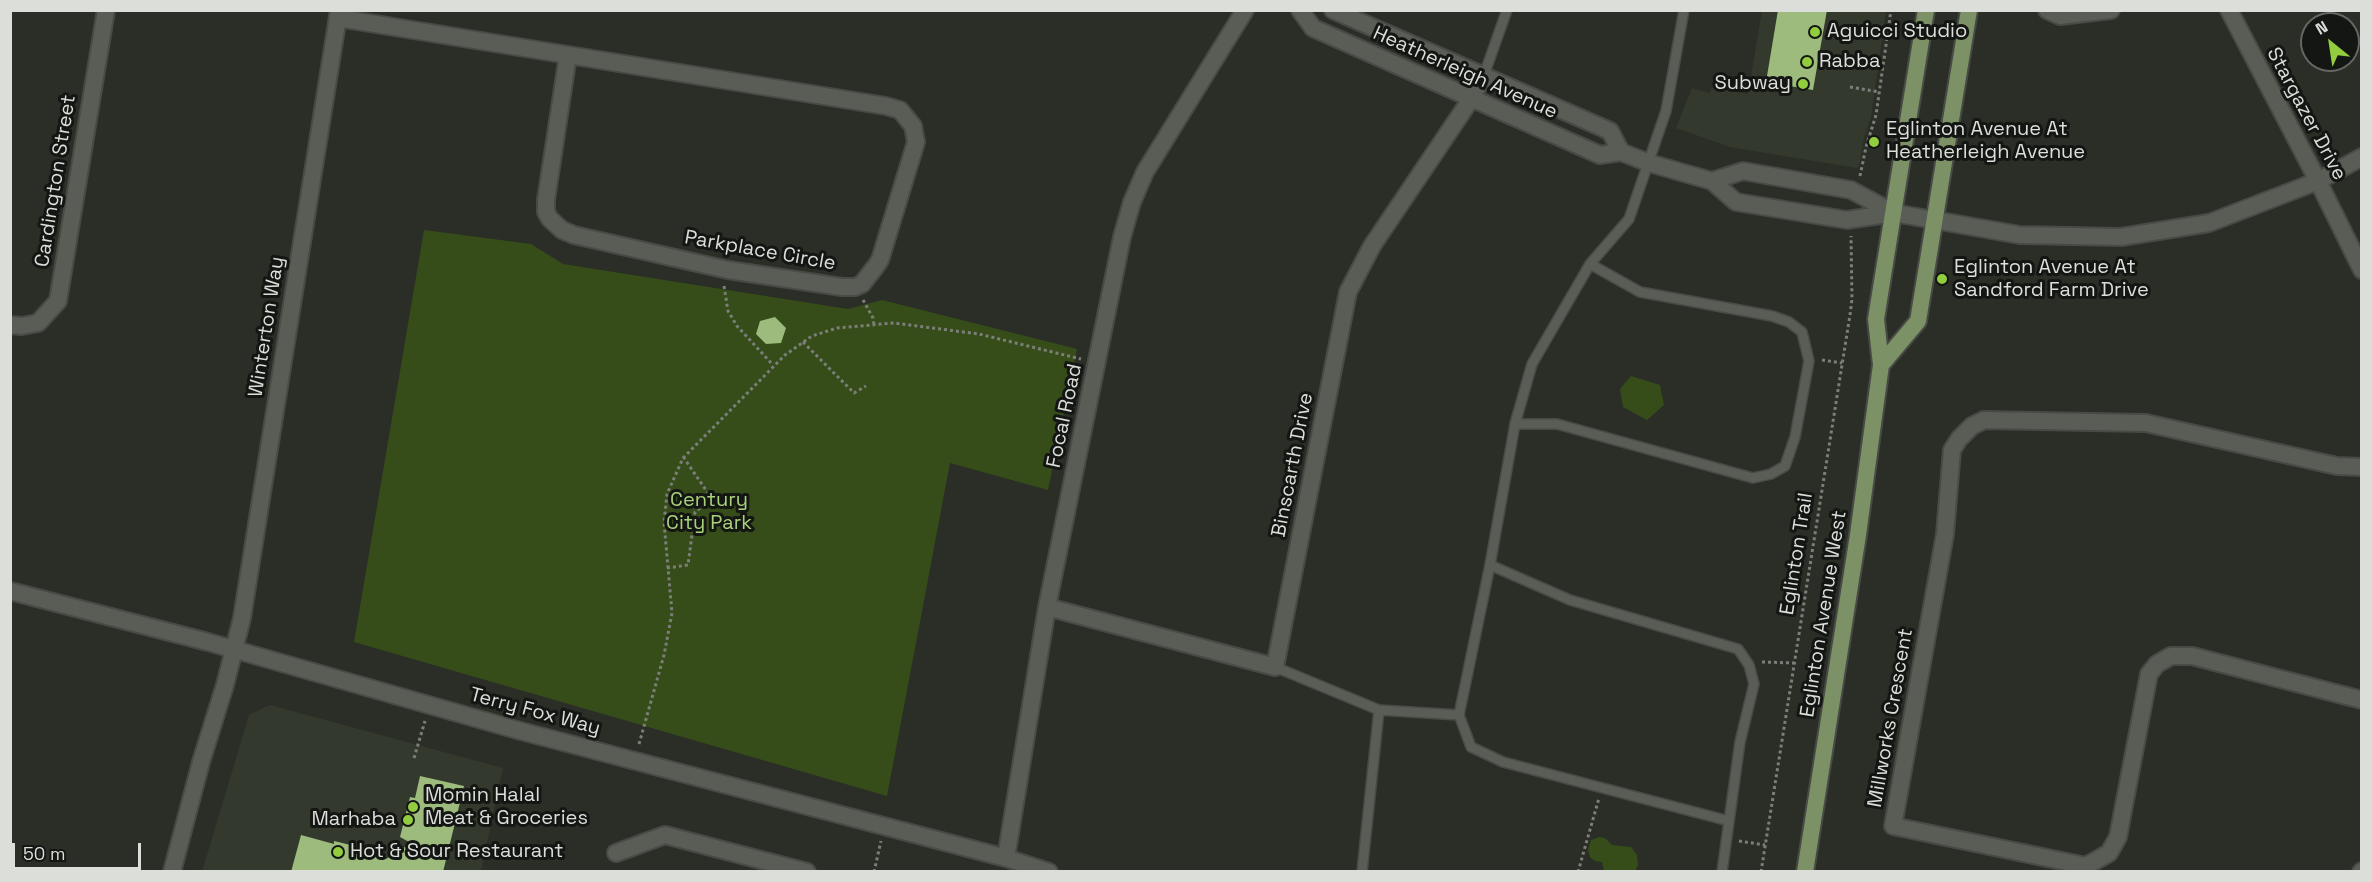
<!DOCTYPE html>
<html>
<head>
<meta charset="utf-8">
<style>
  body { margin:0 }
  #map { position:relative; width:2372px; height:882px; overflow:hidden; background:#2b2e27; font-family:"Space Grotesk",sans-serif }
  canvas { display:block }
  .frame { position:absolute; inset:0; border:12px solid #dcdeda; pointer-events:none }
  .north { position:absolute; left:2300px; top:12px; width:60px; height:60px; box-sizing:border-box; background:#141613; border:2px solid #646663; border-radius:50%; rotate:330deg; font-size:16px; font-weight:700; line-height:24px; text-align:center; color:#dcdeda }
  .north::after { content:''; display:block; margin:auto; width:21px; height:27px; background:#92cd3f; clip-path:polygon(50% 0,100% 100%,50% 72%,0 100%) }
  .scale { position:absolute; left:12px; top:843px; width:129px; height:27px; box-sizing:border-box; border:3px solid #dcdeda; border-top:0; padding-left:8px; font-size:18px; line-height:21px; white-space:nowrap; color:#dcdeda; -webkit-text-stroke:4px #141613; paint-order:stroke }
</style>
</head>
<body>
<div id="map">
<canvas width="2372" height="882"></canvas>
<div class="frame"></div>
<div class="north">N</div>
<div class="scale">50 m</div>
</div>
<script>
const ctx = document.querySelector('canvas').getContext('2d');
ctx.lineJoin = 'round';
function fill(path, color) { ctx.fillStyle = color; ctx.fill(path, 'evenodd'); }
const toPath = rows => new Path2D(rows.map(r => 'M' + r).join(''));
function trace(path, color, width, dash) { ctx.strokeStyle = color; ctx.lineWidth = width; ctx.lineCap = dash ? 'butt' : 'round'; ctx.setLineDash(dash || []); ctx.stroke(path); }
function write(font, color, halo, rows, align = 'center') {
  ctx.font = font + ' "Space Grotesk",sans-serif'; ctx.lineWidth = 6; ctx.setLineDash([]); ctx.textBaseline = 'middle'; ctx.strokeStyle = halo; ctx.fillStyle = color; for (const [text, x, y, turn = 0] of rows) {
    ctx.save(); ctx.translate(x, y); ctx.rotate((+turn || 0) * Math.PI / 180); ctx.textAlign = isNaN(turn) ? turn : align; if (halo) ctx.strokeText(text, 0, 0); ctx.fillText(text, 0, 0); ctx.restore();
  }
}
fill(toPath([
  [1762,11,1886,11,1871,117,1864,137,1860,162,1857,168,1730,147,1676,128,1692,88,1710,93,1712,87,1748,94],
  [270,705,503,768,481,871,202,872,249,715]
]), '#33392d');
fill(toPath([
  [424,230,531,244,563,264,848,309,882,300,1077,349,1048,490,950,463,887,796,354,642],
  [1631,376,1660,385,1664,405,1647,420,1623,407,1620,389],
  [1599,837,1605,838,1612,845,1631,847,1637,855,1638,865,1635,871,1604,871,1602,862,1595,861,1590,857,1588,850,1591,840]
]), '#364d19');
fill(toPath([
  [1778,10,1827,10,1813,90,1766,82],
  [775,317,786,328,781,343,766,344,756,334,760,321],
  [420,776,464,786,443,872,291,872,301,835,334,844,334,841,359,847,358,852,386,859,411,843,400,837,410,797,415,798]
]), '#9dbb7d');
const service = toPath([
  [1684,10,1666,111,1629,219,1590,264,1532,364,1515,424,1490,565,1459,715,1471,747,1503,762,1729,821],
  [1484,75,1507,10],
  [1515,424,1557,424,1753,478,1771,474,1785,466,1795,437,1809,361,1802,332,1789,322,1772,316,1640,292,1590,264],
  [1490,565,1570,600,1738,649,1749,665,1754,684,1740,742,1722,872],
  [1275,667,1379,710,1459,715],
  [1362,872,1379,710]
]);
const minor = toPath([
  [2047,10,2060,16,2111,10],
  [2229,10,2318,181,2362,270],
  [338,18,886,106,900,110,913,126,916,142,880,260,876,266,862,284,855,287,842,287,728,270,574,235,562,230,550,219,546,212,546,200,568,55],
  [10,325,22,326,38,323,58,301,106,10],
  [2362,467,2337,466,2146,423,1984,420,1972,426,1959,439,1952,450,1945,534,1893,826,2086,866,2109,853,2118,837,2149,674,2157,664,2171,656,2192,656,2362,700],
  [1047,607,1275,667,1348,292,1372,246,1471,99,1484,75],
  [616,853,665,835,807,872],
  [1006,858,1047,607,1122,237,1132,202,1145,172,1245,10],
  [172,872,201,762,225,685,242,618,339,10],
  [2361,872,2362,871]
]);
const tertiary = toPath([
  [1300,10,1313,28,1600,155,1621,152,1649,163,1712,181,1736,202,1847,220,1894,213,2020,235,2121,237,2209,223,2318,181,2362,157],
  [1333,10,1610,131,1621,152],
  [1712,181,1743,171,1851,190,1894,213],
  [10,591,208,642,517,730,1006,858,1049,872]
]);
const primary = toPath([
  [1881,365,1918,321,1969,10],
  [1805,872,1858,535,1881,365,1876,319,1926,10]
]);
trace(service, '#474a45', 12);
trace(minor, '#474a45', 20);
trace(tertiary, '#474a45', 20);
trace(primary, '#474a45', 20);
trace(toPath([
  [1850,87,1879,92],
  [1860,176,1866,147,1876,115,1891,10],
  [724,286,728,311,737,326,773,365],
  [863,300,873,318,874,325],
  [803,342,854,393,866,386],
  [1822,360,1842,363],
  [667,568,688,565,695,512,712,499,684,458],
  [1762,662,1795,663],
  [639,744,664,655,672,613,664,522,667,494,683,458,785,355,812,336,837,328,894,323,979,334,1081,359],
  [414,758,425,721],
  [1739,841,1765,845],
  [874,872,881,841],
  [1578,872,1599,798],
  [1761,872,1850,315,1852,299,1851,236]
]), '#7c7f79', 3, [3, 3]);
trace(service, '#595d55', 9);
trace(minor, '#595d55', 16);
trace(tertiary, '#595d55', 16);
trace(primary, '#7c9166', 16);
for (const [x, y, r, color] of [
  [1815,32,6,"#92cd3f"],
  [1807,62,6,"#92cd3f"],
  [1803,84,6,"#92cd3f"],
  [1874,142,6,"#92cd3f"],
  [1942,279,6,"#92cd3f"],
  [413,807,6,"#92cd3f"],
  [408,820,6,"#92cd3f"],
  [338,852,6,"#92cd3f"]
]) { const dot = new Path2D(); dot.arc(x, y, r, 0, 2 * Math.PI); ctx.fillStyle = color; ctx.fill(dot); trace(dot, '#141613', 2); }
write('20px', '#dcdeda', '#141613', [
  ["Aguicci Studio",1827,32],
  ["Rabba",1819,62],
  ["Subway",1791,84,"right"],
  ["Eglinton Avenue At",1886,130],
  ["Heatherleigh Avenue",1886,153],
  ["Eglinton Avenue At",1954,268],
  ["Sandford Farm Drive",1954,291],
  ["Momin Halal",425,796],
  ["Meat & Groceries",425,819],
  ["Marhaba",396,820,"right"],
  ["Hot & Sour Restaurant",350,852]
], 'left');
write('20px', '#dcdeda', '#141613', [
  ["Heatherleigh Avenue",1465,73,24],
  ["Stargazer Drive",2306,114,62],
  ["Cardington Street",56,181,-81],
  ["Parkplace Circle",760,251,10],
  ["Winterton Way",267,327,-81],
  ["Focal Road",1065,416,-78],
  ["Binscarth Drive",1293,465,-79],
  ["Eglinton Trail",1797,554,-81],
  ["Eglinton Avenue West",1824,614,-81],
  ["Terry Fox Way",535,712,15],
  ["Millworks Crescent",1891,718,-80]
]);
write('20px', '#aad27d', '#141613', [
  ["Century",709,501],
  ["City Park",709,524]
]);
</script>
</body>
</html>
